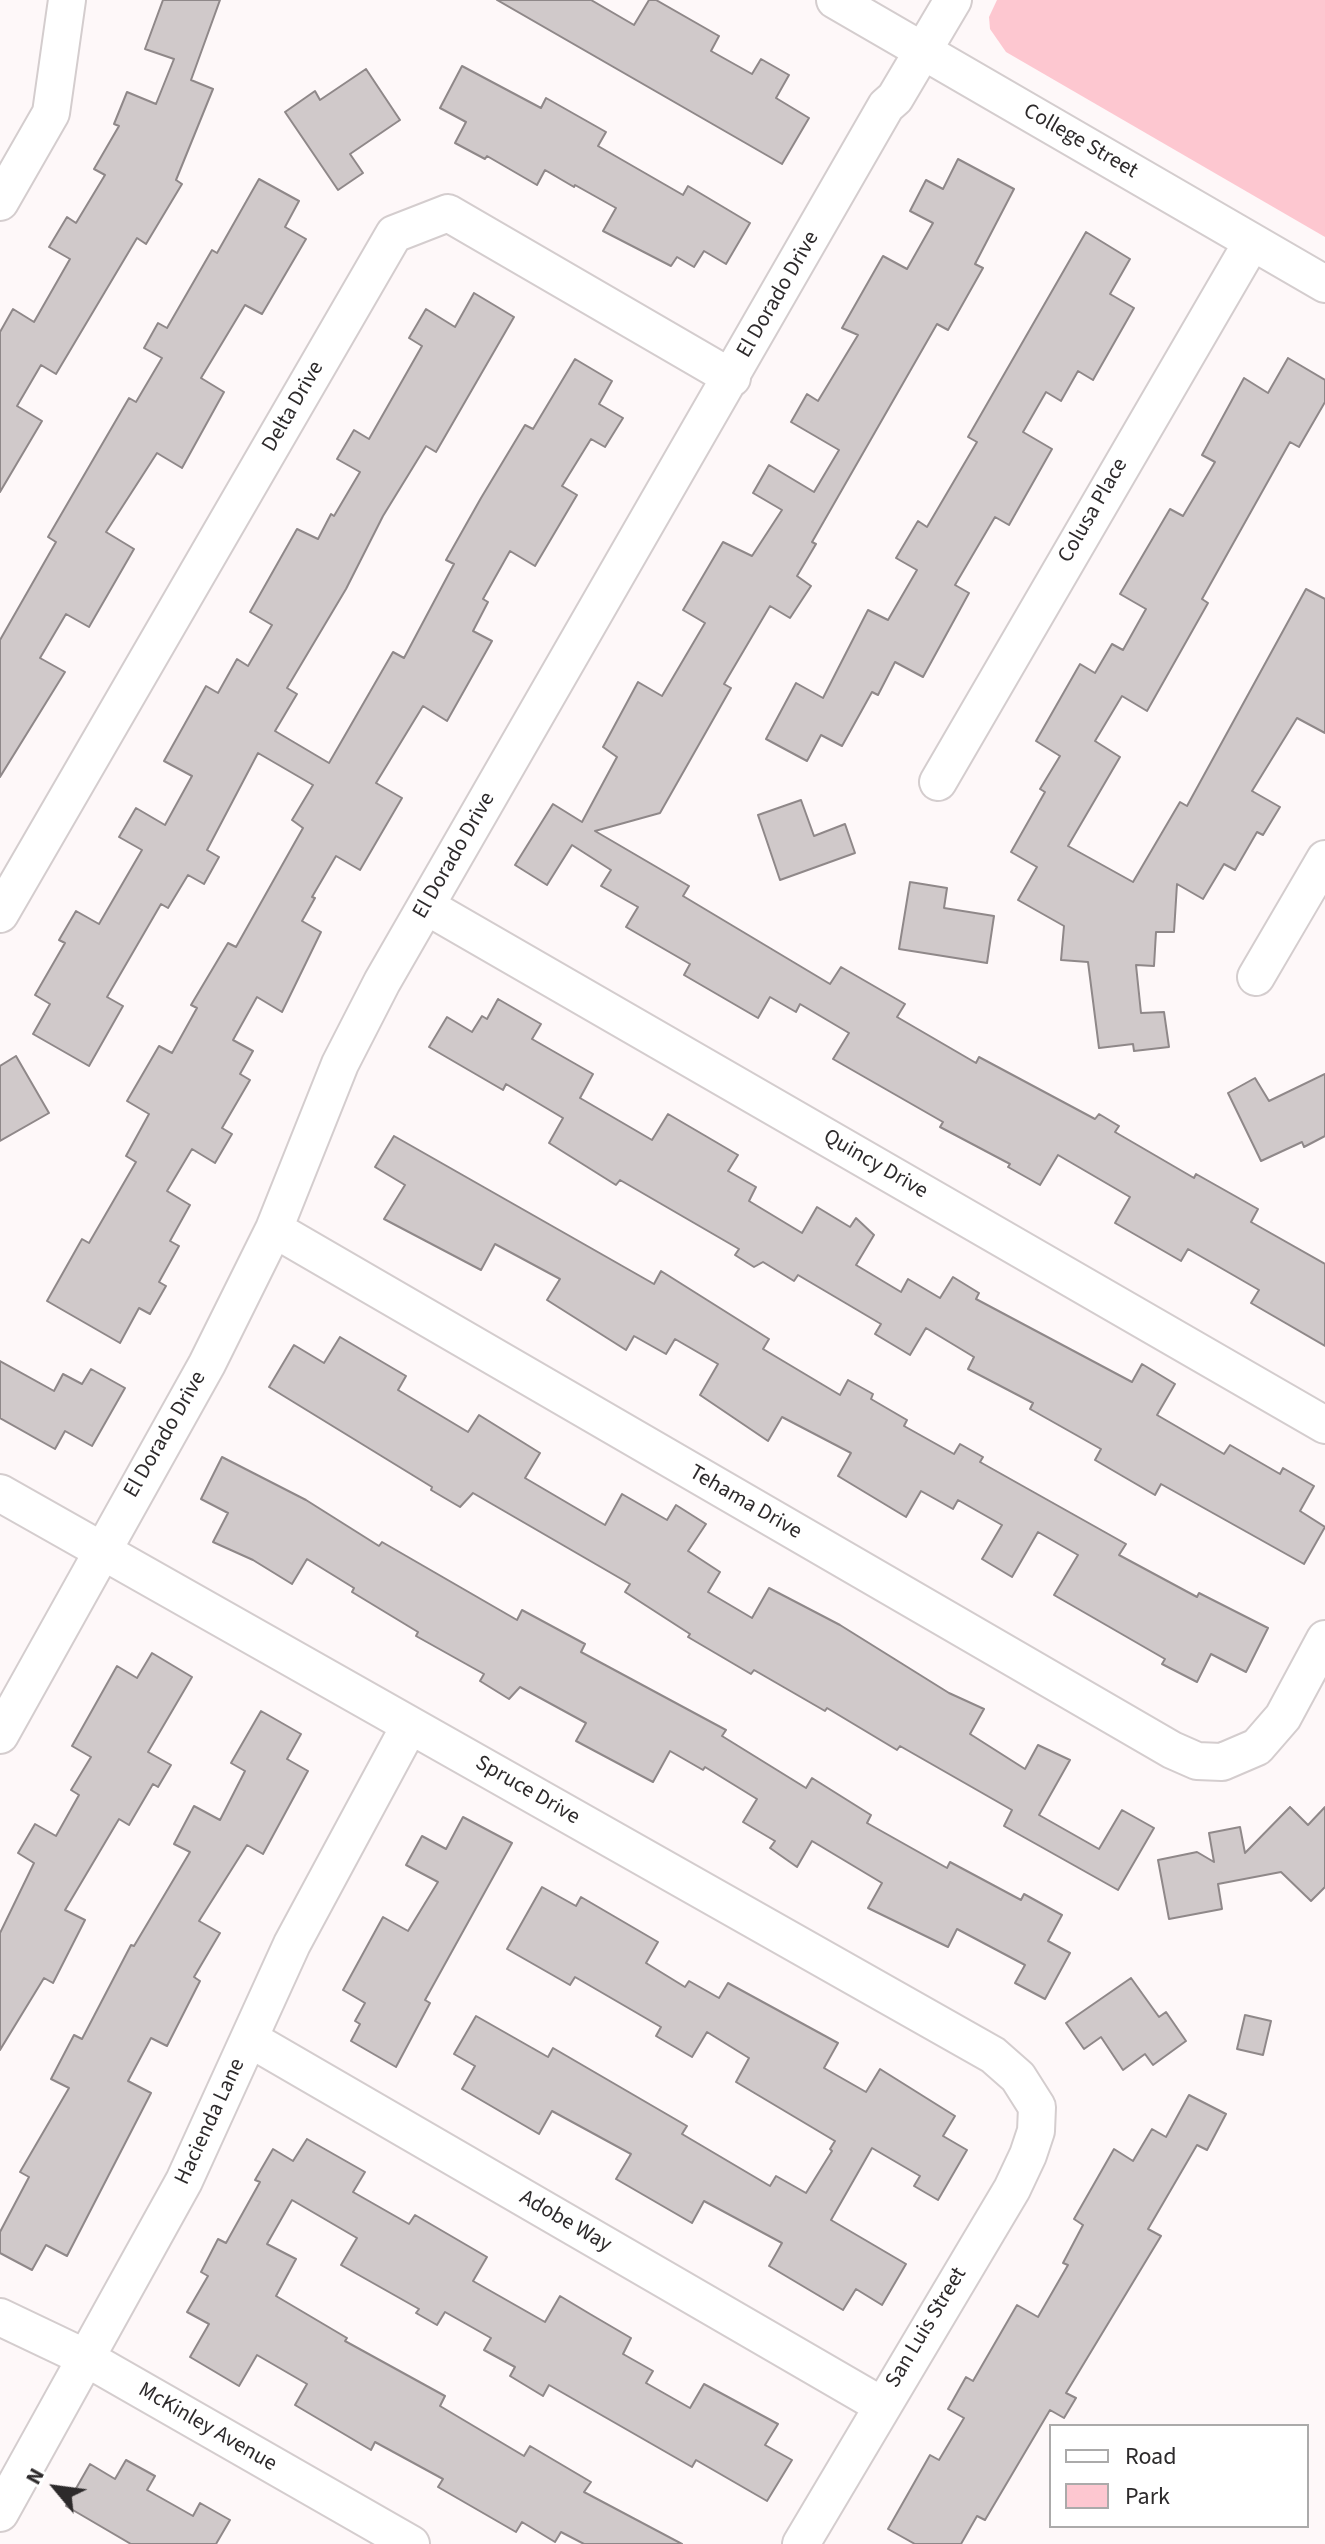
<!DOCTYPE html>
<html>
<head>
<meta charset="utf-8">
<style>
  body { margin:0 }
  #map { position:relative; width:1325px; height:2544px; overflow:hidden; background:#fef8f9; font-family:"Source Sans 3",sans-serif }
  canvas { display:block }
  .legend { position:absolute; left:1049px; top:2424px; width:260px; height:104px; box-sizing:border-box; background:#fff; border:2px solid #abaaaa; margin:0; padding:10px 14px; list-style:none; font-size:24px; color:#2d2a2b }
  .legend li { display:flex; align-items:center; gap:16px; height:40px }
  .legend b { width:40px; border:2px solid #abaaaa }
  .north { position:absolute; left:16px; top:2448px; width:80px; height:80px; -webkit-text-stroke:6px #fff; paint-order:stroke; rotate:299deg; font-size:22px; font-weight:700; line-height:32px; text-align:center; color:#2d2a2b }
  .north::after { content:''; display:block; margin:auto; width:28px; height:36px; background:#2d2a2b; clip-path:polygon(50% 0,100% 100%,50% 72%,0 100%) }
</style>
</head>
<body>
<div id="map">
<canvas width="1325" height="2544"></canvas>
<ul class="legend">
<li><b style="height:10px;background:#fff"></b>Road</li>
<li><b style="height:22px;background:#fdc7d0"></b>Park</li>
</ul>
<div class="north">N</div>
</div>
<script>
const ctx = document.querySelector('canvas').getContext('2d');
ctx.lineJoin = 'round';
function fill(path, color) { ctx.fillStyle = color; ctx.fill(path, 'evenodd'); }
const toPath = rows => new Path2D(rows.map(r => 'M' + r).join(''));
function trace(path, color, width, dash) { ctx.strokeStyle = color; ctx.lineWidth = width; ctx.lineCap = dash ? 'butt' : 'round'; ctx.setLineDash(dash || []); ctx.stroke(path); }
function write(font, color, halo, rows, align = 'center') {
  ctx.font = font + ' "Source Sans 3",sans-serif'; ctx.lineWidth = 6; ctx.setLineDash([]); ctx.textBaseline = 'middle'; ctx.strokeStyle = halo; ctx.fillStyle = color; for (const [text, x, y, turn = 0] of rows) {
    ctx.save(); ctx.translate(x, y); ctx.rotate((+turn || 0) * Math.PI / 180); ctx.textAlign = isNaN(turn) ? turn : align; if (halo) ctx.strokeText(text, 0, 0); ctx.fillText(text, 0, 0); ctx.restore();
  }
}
fill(toPath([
  [997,0,1325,0,1325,237,1006,52,990,29,989,17]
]), '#fdc7d0');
const building = toPath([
  [163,0,220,0,191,80,213,89,176,180,182,184,146,244,137,238,56,374,41,365,17,406,42,421,0,492,0,332,13,309,34,322,70,259,49,247,67,217,76,223,105,175,94,169,119,126,114,124,127,92,156,104,174,59,145,49,163,0],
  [497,0,591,0,634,25,649,0,656,0,719,36,711,51,752,74,761,59,789,75,776,98,809,118,782,164,497,0],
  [462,66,541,108,546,98,606,132,598,146,683,195,688,186,750,223,726,264,704,251,694,267,677,257,671,266,603,231,616,208,575,185,574,187,545,170,537,185,487,156,485,159,455,143,466,122,440,108,462,66],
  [366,69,400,120,350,154,363,173,338,190,285,112,315,91,320,100,366,69],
  [958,159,1014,189,975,264,983,268,948,330,937,324,812,542,816,544,797,576,811,586,790,618,770,606,724,684,731,688,660,813,595,831,689,886,683,896,830,984,841,967,905,1004,897,1017,976,1063,979,1057,1095,1119,1099,1114,1119,1126,1115,1132,1194,1178,1196,1174,1258,1209,1251,1222,1325,1264,1325,1346,1251,1303,1259,1290,1188,1249,1181,1261,1115,1223,1130,1197,1058,1155,1040,1185,1008,1167,1010,1164,940,1127,943,1122,833,1059,849,1033,800,1004,796,1012,770,997,758,1018,684,975,690,964,626,927,638,907,601,886,611,870,572,845,547,885,515,865,553,804,582,822,617,757,603,747,638,682,662,696,705,623,683,610,723,542,752,556,782,510,753,493,769,465,814,492,839,450,791,422,807,394,818,401,858,335,842,328,883,256,907,269,933,223,910,211,926,180,943,189,958,159],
  [259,179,299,201,285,227,306,239,262,314,245,305,201,378,224,392,182,468,157,453,106,532,134,549,89,627,66,614,40,658,65,672,0,777,0,640,56,542,48,537,129,398,136,402,162,358,144,348,158,323,167,328,212,250,217,253,259,179],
  [1086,232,1130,259,1110,294,1134,308,1093,380,1078,371,1061,401,1046,392,1023,432,1052,449,1009,525,995,517,955,585,969,593,923,677,895,662,878,695,872,692,842,746,821,735,807,761,766,739,796,683,823,698,868,610,888,620,917,570,896,558,918,521,927,527,977,442,968,437,1086,232],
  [474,293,514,317,436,452,426,446,383,516,346,589,287,688,297,694,275,731,329,763,393,652,404,658,454,564,446,560,481,498,525,425,533,429,575,359,612,381,599,404,623,418,605,447,591,439,562,486,577,495,535,566,510,551,483,599,488,602,473,631,492,641,447,721,423,706,376,783,402,798,360,870,336,856,312,897,315,898,302,921,321,932,282,1012,257,997,233,1040,253,1051,240,1074,250,1080,222,1128,232,1134,215,1163,192,1149,167,1191,190,1205,170,1241,179,1246,159,1282,166,1286,150,1314,139,1308,120,1343,47,1301,82,1239,89,1243,136,1162,126,1156,149,1114,127,1101,159,1046,172,1053,197,1008,191,1005,228,943,236,947,303,828,292,820,313,785,258,753,207,850,219,857,204,884,188,875,168,908,161,904,107,997,123,1006,89,1066,33,1034,50,1004,35,995,65,943,59,940,76,911,99,924,142,850,119,837,136,808,165,825,192,776,164,761,206,686,218,693,237,659,248,666,272,625,250,612,297,529,318,539,331,514,334,516,360,472,337,459,354,430,369,439,422,346,409,338,426,309,455,327,474,293],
  [1288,358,1325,380,1325,402,1299,447,1290,442,1202,599,1208,603,1147,711,1122,696,1095,741,1120,757,1068,846,1133,882,1180,802,1187,806,1306,589,1325,599,1325,733,1297,718,1252,791,1280,807,1263,835,1257,832,1235,870,1224,864,1203,899,1177,884,1174,932,1156,932,1154,966,1136,965,1141,1013,1164,1012,1169,1047,1134,1051,1133,1044,1099,1048,1088,962,1061,960,1064,926,1018,900,1037,867,1011,852,1045,792,1040,789,1060,756,1036,741,1080,664,1095,673,1112,644,1123,650,1146,609,1120,594,1170,509,1183,516,1215,462,1202,455,1244,378,1268,393,1288,358],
  [801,800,814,836,845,824,855,853,780,880,758,815,801,800],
  [910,882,947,888,944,908,994,916,987,963,899,949,910,882],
  [498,999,541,1024,532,1039,593,1074,580,1098,652,1140,668,1114,738,1155,728,1171,756,1187,749,1201,802,1233,817,1207,850,1227,856,1218,874,1235,856,1265,901,1292,908,1279,940,1298,953,1277,979,1293,976,1299,1132,1382,1142,1364,1175,1384,1157,1415,1224,1454,1230,1445,1280,1474,1283,1468,1314,1486,1300,1511,1325,1527,1304,1564,1161,1484,1155,1495,1095,1460,1101,1449,1030,1409,1033,1403,968,1369,974,1357,926,1328,910,1355,875,1334,881,1324,798,1275,794,1281,763,1262,754,1267,735,1255,739,1249,620,1180,616,1185,549,1143,563,1118,506,1084,503,1090,429,1047,447,1017,472,1032,482,1016,487,1019,498,999],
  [16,1056,49,1113,0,1141,0,1066,16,1056],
  [1325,1074,1325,1136,1304,1147,1302,1142,1261,1161,1228,1093,1255,1078,1269,1101,1325,1074],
  [394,1136,654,1284,661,1271,769,1339,763,1349,840,1395,848,1380,873,1394,871,1399,907,1420,904,1426,954,1454,960,1444,983,1457,980,1462,1126,1544,1119,1555,1197,1597,1199,1593,1268,1628,1246,1672,1211,1654,1197,1682,1162,1664,1165,1659,1054,1595,1078,1555,1038,1532,1012,1577,982,1559,1002,1525,958,1500,953,1509,921,1491,906,1517,838,1476,851,1453,782,1417,768,1441,700,1395,718,1364,675,1339,666,1354,634,1336,626,1350,547,1300,560,1279,495,1244,481,1270,384,1219,405,1185,375,1167,394,1136],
  [340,1337,406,1376,398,1390,468,1432,479,1415,540,1453,525,1478,605,1525,622,1494,667,1520,676,1505,706,1524,688,1551,720,1572,708,1592,752,1618,769,1588,840,1625,949,1693,984,1709,970,1734,1025,1769,1038,1745,1070,1760,1039,1815,1099,1849,1122,1810,1154,1828,1118,1890,1004,1826,1012,1810,900,1746,897,1750,827,1708,825,1711,754,1670,751,1674,688,1637,690,1634,625,1592,630,1584,473,1493,460,1507,431,1490,432,1487,269,1387,294,1345,324,1363,340,1337],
  [0,1361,54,1391,63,1374,82,1384,91,1369,125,1388,92,1446,65,1431,55,1449,0,1418,0,1361],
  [222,1457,306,1500,379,1546,382,1542,517,1620,522,1610,585,1644,581,1652,726,1730,722,1736,806,1788,812,1778,871,1815,867,1823,947,1868,950,1862,1021,1900,1024,1894,1062,1915,1048,1941,1070,1953,1045,1999,1015,1983,1025,1965,957,1929,948,1947,868,1908,882,1883,812,1841,797,1867,770,1848,775,1841,743,1822,757,1799,705,1767,703,1770,670,1751,653,1782,576,1741,586,1723,520,1687,509,1699,480,1681,484,1674,416,1636,418,1632,352,1592,354,1588,307,1559,292,1584,253,1560,213,1542,228,1513,201,1499,222,1457],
  [152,1653,192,1677,148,1752,171,1765,158,1787,153,1784,129,1825,119,1819,65,1910,85,1920,53,1983,44,1978,0,2050,0,1933,34,1863,18,1853,35,1824,56,1836,79,1795,71,1790,91,1757,72,1746,117,1666,137,1678,152,1653],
  [261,1711,301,1734,287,1759,308,1771,263,1854,247,1845,199,1921,220,1933,194,1977,200,1981,167,2046,151,2038,128,2081,151,2093,67,2256,46,2245,32,2270,0,2253,0,2232,29,2177,20,2172,69,2088,51,2079,74,2035,82,2039,131,1945,134,1946,190,1852,174,1844,194,1806,220,1820,245,1771,231,1763,261,1711],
  [1290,1807,1308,1825,1325,1807,1325,1887,1311,1901,1281,1872,1218,1884,1222,1909,1169,1919,1158,1860,1197,1852,1214,1862,1209,1833,1240,1827,1245,1853,1290,1807],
  [463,1817,512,1843,425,2000,430,2003,396,2067,351,2041,360,2024,355,2021,365,2003,343,1990,383,1917,408,1931,438,1882,406,1865,422,1836,446,1849,463,1817],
  [542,1887,576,1906,581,1897,658,1942,646,1963,685,1987,689,1981,719,1998,728,1983,838,2043,824,2068,866,2092,880,2069,955,2116,943,2136,967,2150,938,2200,914,2186,920,2176,872,2148,831,2220,906,2264,882,2305,856,2289,843,2310,769,2266,782,2243,704,2201,692,2223,616,2179,631,2154,552,2111,539,2134,462,2089,475,2066,454,2054,476,2016,548,2057,553,2048,687,2126,682,2134,770,2186,776,2176,806,2193,832,2151,830,2149,835,2141,736,2082,749,2058,707,2032,692,2057,656,2036,661,2027,575,1977,570,1985,507,1949,542,1887],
  [1131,1978,1159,2017,1166,2012,1186,2041,1153,2065,1145,2054,1123,2070,1101,2037,1084,2049,1066,2023,1131,1978],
  [1245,2015,1271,2021,1263,2055,1237,2049,1245,2015],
  [1189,2095,1226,2114,1207,2150,1197,2145,1148,2229,1161,2236,1066,2393,1076,2398,1064,2418,1050,2410,985,2520,977,2516,961,2544,915,2544,888,2529,930,2455,939,2460,964,2418,948,2409,966,2377,973,2381,1017,2305,1038,2317,1068,2265,1063,2263,1083,2225,1074,2219,1114,2149,1133,2161,1152,2129,1166,2137,1189,2095],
  [307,2139,365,2172,353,2192,409,2224,415,2215,487,2257,473,2281,545,2322,560,2296,590,2314,631,2338,623,2354,653,2371,646,2383,690,2408,704,2384,778,2424,765,2445,792,2460,767,2501,696,2460,692,2467,549,2385,543,2396,510,2376,515,2367,484,2350,491,2338,445,2312,437,2325,416,2313,419,2309,341,2265,357,2238,292,2200,267,2244,296,2259,276,2296,347,2338,345,2341,445,2396,440,2406,524,2456,530,2446,591,2482,584,2492,682,2544,584,2544,561,2532,555,2542,522,2522,516,2532,438,2487,443,2479,375,2442,371,2450,295,2405,307,2384,257,2355,239,2386,190,2357,209,2324,187,2312,208,2276,201,2272,218,2239,226,2243,260,2182,255,2180,273,2149,293,2161,307,2139],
  [126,2460,155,2476,147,2490,193,2516,200,2503,230,2520,216,2544,131,2544,66,2506,90,2464,115,2479,126,2460]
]);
fill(building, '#d0c9ca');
trace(building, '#8f8889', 2);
const street = toPath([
  [835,0,1325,284],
  [0,202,51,113,67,0],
  [938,782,1252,242],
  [426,906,1325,1425],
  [0,914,394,234,448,213,732,378],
  [1256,977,1325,859],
  [274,1229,1172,1750,1197,1761,1222,1762,1257,1747,1283,1717,1325,1639],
  [0,1493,993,2055,1018,2077,1037,2107,1036,2131,1028,2155,1012,2189,801,2544],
  [0,1735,207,1364,274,1229,340,1064,382,982,886,106,895,98,953,0],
  [250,2039,881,2405],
  [0,2317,86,2358,411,2544],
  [0,2513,184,2181,292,1944,410,1725]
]);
trace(street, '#d4cdce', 40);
trace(street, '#fff', 36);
write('22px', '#2d2a2b', '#fff', [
  ["College Street",1080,142,30],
  ["El Dorado Drive",779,295,-60],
  ["Delta Drive",294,407,-60],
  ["Colusa Place",1094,511,-60],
  ["El Dorado Drive",455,856,-60],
  ["Quincy Drive",875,1165,30],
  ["El Dorado Drive",166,1435,-60],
  ["Tehama Drive",745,1503,30],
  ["Spruce Drive",527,1791,30],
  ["Hacienda Lane",211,2122,-65],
  ["Adobe Way",565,2222,30],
  ["San Luis Street",927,2328,-59],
  ["McKinley Avenue",207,2428,30]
]);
</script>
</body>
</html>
